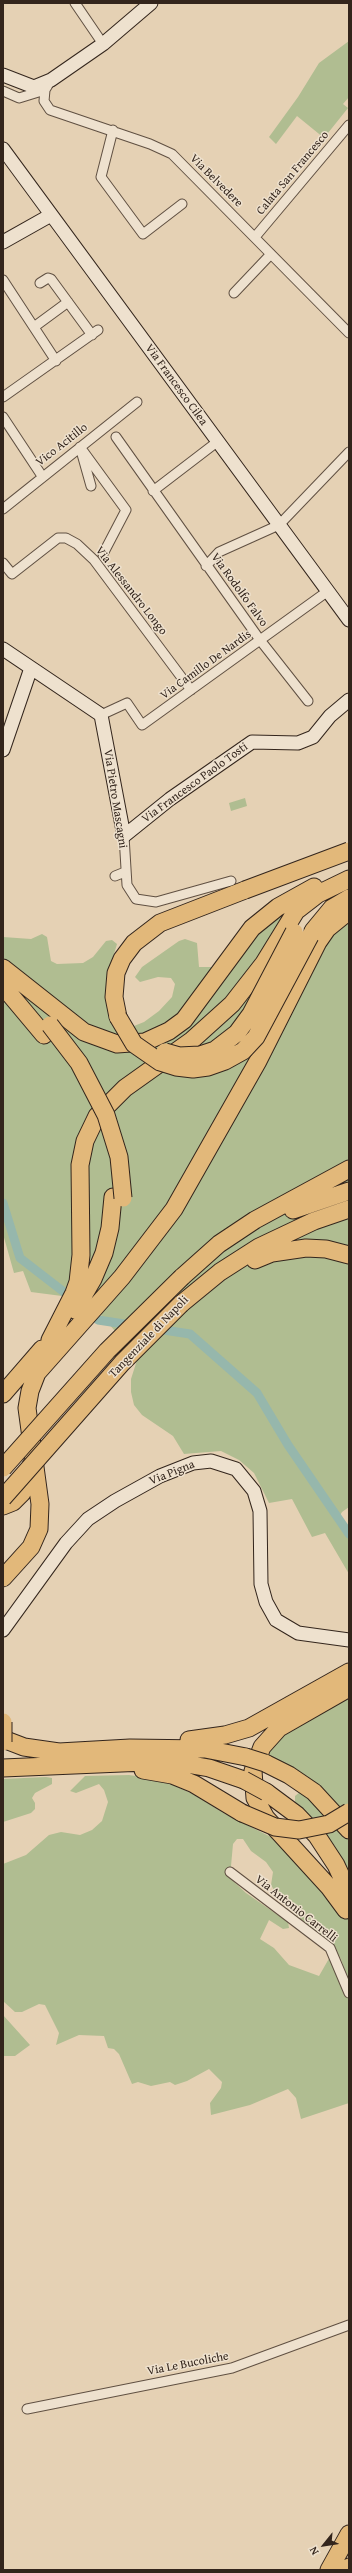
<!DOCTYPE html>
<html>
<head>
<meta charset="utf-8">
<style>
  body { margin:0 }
  #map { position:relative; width:352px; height:2573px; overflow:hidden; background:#e5d1b4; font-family:"Gentium Book Plus",serif }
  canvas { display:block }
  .frame { position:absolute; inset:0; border:4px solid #33251c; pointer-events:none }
  .north { position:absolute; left:304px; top:2525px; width:40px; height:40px; -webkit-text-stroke:3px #eee1ce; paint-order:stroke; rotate:240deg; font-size:11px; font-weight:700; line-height:16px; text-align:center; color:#33251c }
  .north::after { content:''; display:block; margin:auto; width:14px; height:18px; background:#33251c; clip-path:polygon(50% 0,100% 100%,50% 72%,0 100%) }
</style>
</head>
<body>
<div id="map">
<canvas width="352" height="2573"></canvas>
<div class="frame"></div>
<div class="north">N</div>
</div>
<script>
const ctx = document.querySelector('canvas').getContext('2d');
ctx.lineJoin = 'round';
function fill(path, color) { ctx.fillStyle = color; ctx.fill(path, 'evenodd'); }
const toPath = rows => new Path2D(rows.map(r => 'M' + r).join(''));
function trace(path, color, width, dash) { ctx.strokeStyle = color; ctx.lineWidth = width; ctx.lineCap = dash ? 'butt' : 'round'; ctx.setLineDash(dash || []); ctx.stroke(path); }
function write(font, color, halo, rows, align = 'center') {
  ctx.font = font + ' "Gentium Book Plus",serif'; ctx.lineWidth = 3; ctx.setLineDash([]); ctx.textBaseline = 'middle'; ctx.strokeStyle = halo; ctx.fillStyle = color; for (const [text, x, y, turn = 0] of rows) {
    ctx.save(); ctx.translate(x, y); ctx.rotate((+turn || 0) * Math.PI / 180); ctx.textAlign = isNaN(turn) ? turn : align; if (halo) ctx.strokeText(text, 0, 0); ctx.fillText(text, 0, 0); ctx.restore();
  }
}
fill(toPath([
  [349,41,349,97,343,104,348,108,324,138,297,116,276,144,269,137,298,97,319,63],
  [245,798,247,806,231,811,229,803],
  [281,917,319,955,325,941,349,920,349,1507,342,1512,338,1519,349,1536,349,1574,325,1533,312,1537,292,1499,269,1503,254,1473,239,1460,221,1451,184,1454,173,1436,142,1415,134,1405,131,1392,131,1379,138,1357,100,1314,62,1296,31,1292,23,1271,14,1273,3,1234,3,937,31,939,42,934,47,937,51,961,57,964,83,963,93,957,106,941,112,940,117,944,108,974,119,1032,144,1022,159,1011,172,997,175,984,171,978,158,977,140,982,135,977,142,967,179,941,185,939,197,943,199,967,228,967,249,940,271,922],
  [349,1694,349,1820,267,1755,276,1739],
  [129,1775,162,1780,193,1794,225,1814,275,1839,349,1911,349,1984,341,1959,329,1944,294,1913,274,1890,271,1885,273,1872,266,1862,251,1851,243,1839,237,1839,233,1844,231,1866,232,1880,246,1893,288,1922,289,1928,283,1929,269,1920,260,1939,274,1948,289,1965,319,1976,331,1955,349,1999,349,2103,301,2119,296,2098,288,2089,250,2105,211,2115,210,2103,221,2088,222,2082,209,2069,187,2081,175,2085,170,2082,151,2086,138,2082,132,2084,119,2054,114,2049,108,2048,104,2036,79,2035,56,2045,59,2033,45,2005,39,2004,22,2012,15,2012,3,2001,3,1864,26,1855,49,1835,61,1832,80,1835,92,1830,102,1821,108,1802,104,1790,99,1784,76,1793,70,1791,85,1776],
  [46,1777,52,1778,52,1784,35,1793,32,1798,35,1803,35,1809,31,1813,3,1822,3,1779],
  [300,1792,308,1796,349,1840,349,1876,334,1845,295,1803,295,1796],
  [3,2015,30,2045,15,2056,3,2056]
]), '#b0bd91');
trace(toPath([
  [3,1203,20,1258,73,1299],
  [88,1311,98,1320,190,1334,257,1393,288,1445,349,1534]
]), '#96b7ac', 9);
const street = toPath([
  [75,3,103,44],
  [45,90,44,101,50,110,150,144,172,154,349,333],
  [3,91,19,98,45,90,48,85],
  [113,130,101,177,143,234,182,204],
  [255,237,349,125],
  [3,280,56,361],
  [40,283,48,278,51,279,92,335],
  [234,293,271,254],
  [34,327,68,302],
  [3,397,98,330],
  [3,417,42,476],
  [116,437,260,640,308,701],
  [80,447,126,510,103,554],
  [82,454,91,486],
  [153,491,217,442],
  [3,509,137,402],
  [3,563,12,574,58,538,66,538,77,544,94,560,191,690],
  [206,566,219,552,279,525,349,452],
  [101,715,127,703,142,725,328,591],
  [124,836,127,885,136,899,156,902,231,881],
  [115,876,125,872],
  [230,1872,330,1948,349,1993],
  [27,2409,232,2368,349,2325]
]);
const secondary = toPath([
  [3,75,34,87,51,80,103,44,151,3],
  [3,149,349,620],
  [3,242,51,215],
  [3,649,101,715,124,836,170,799,252,742,298,743,313,737,330,716,349,700],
  [3,750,31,668],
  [3,1630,66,1543,88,1519,115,1501,160,1476,193,1463,211,1461,236,1469,254,1491,260,1511,261,1584,266,1602,276,1620,298,1633,349,1640]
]);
const highway = toPath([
  [313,931,332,908,349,898],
  [3,968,84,1032,117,1044,145,1042,169,1031,184,1020,252,928,278,907,314,887],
  [3,986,44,1035],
  [118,1017,114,997,116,973,122,959,134,943,160,923,245,890],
  [293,1210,349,1191],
  [255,1260,272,1253,306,1248,326,1249,349,1255],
  [182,1277,219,1244,255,1220,349,1169],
  [181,1304,220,1272,259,1247,314,1221,349,1209],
  [75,1310,93,1279,104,1253,110,1228,113,1197],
  [50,1340,74,1293,78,1282,81,1255,80,1165,85,1141,97,1116,125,1088,191,1041,232,1004,264,963,296,911,318,894,349,879],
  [3,1394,42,1349],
  [3,1506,13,1502,22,1493,29,1480,31,1465],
  [3,1578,31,1547,39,1529,40,1504,27,1408,30,1391,37,1373,122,1277,174,1209,258,1061,318,942,327,929,349,911],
  [3,1739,24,1747,59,1752,130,1748,205,1749,246,1757],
  [189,1740,225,1735,249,1728,349,1672],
  [265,1763,289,1775,314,1792,349,1830],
  [3,1768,169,1761,209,1768,244,1780],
  [143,1770,172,1775,194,1784,242,1813],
  [266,1792,297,1815,317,1836,336,1865,349,1893],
  [346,1910,329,1887,266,1818,255,1798,253,1771,262,1747,279,1728,349,1688],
  [329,2570,349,2534],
  [347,2570,349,2567]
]);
trace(street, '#605042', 11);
trace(secondary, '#33251c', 15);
trace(highway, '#33251c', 19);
trace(street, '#eee1ce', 9);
trace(secondary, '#eee1ce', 13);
trace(highway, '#e2b87a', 17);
const highwayBridge = toPath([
  [245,890,349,851],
  [118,1017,134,1044,160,1062,176,1067,193,1069,208,1067,225,1061,243,1051,256,1037,310,936],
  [50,1025,79,1063,106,1115,119,1157,123,1198],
  [165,1052,179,1056,200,1055,215,1050,237,1033,251,1014,294,932],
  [3,1468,107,1351,182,1277],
  [3,1498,122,1363,181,1304],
  [3,1722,3,1742],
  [246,1757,265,1763],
  [244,1780,266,1792],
  [242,1813,275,1827,299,1830,329,1824,349,1812]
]);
trace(highwayBridge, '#33251c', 19, []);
trace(highwayBridge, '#e2b87a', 17);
write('12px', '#33251c', '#eee1ce', [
  ["Calata San Francesco",293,173,-50],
  ["Via Belvedere",216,181,45],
  ["Via Francesco Cilea",176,385,54],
  ["Vico Acitillo",62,445,-38],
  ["Via Rodolfo Falvo",239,590,54],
  ["Via Alessandro Longo",131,591,52],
  ["Via Camillo De Nardis",206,665,-36],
  ["Via Francesco Paolo Tosti",195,783,-36],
  ["Via Pietro Mascagni",115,799,81],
  ["Tangenziale di Napoli",149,1337,-46],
  ["Via Pigna",172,1473,-22],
  ["Via Antonio Carrelli",296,1909,38],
  ["Via Le Bucoliche",188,2364,-11]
]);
</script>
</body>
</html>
